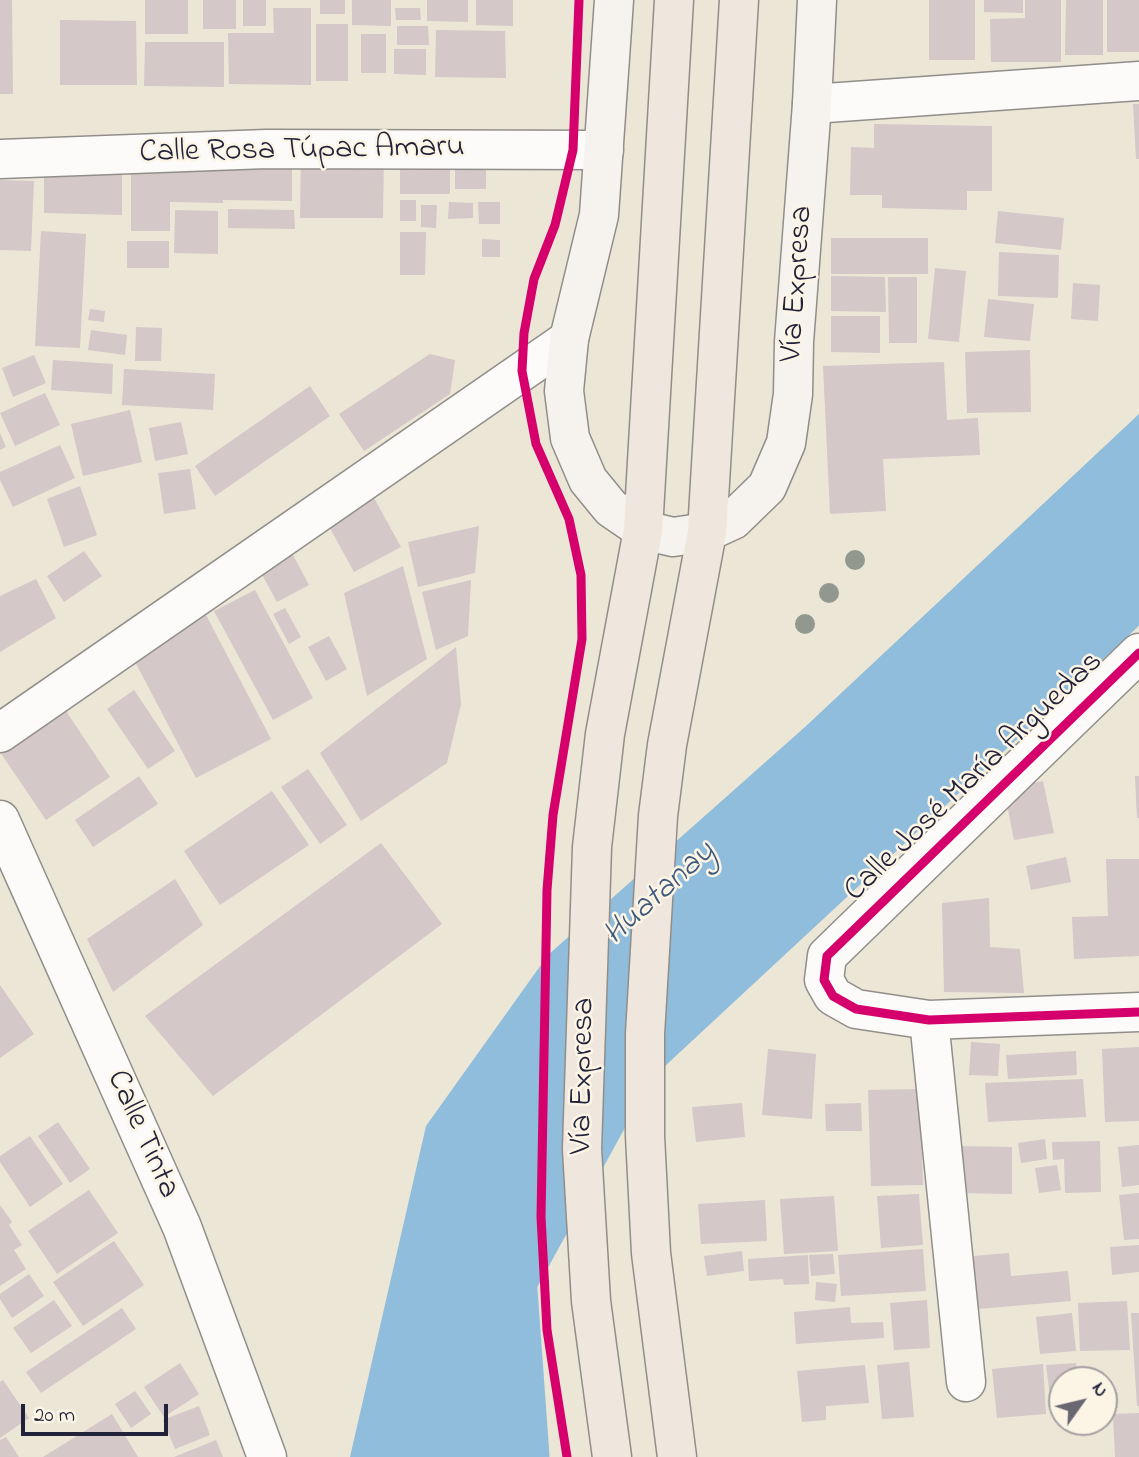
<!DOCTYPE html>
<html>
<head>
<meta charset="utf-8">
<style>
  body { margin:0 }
  #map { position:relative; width:1139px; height:1457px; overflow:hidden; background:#ece6d7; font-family:"Indie Flower",sans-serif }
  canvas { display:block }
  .north { position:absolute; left:1048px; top:1366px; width:70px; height:70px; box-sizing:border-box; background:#fcf5e5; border:2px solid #a5a1a1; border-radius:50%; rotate:56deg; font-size:19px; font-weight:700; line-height:28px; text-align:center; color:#22223b }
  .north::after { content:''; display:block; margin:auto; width:24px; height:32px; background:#696772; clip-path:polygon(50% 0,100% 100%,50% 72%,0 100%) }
  .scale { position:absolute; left:21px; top:1404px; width:147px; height:32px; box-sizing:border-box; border:4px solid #22223b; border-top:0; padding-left:9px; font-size:21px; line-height:24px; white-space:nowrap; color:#22223b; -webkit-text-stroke:5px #fcf5e5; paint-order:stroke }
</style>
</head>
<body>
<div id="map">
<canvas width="1139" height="1457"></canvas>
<div class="north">N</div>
<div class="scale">20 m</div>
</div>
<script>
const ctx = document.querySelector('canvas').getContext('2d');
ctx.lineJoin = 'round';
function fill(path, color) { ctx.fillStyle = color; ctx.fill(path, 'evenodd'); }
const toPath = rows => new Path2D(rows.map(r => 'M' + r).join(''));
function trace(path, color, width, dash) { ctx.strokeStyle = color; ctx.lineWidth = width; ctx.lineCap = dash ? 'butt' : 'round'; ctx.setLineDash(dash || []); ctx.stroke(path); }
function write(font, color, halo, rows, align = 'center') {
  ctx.font = font + ' "Indie Flower",sans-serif'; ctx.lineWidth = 5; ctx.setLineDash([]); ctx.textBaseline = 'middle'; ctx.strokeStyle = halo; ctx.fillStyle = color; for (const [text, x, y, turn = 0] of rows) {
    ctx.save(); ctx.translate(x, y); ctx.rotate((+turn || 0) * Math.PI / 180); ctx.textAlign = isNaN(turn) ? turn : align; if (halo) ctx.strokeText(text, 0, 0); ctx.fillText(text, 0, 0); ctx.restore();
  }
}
fill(toPath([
  [1139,414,1139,565,617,1050,492,1277,505,1457,350,1457,426,1126,548,955,805,727]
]), '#8fbddb');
trace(toPath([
  [505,1457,492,1277,617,1050,1139,565]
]), '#8fbddb', 89);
fill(toPath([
  [0,0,12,0,13,94,0,94],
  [145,0,188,0,188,34,145,34],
  [203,0,236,0,236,29,203,29],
  [243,0,266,0,266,26,243,26],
  [320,0,345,0,345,14,320,14],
  [352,0,391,0,391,26,352,25],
  [427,0,468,0,468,22,427,21],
  [476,0,513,0,513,26,476,25],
  [929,0,975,0,975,60,929,60],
  [984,0,1023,0,1023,13,984,12],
  [1025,0,1061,0,1061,62,991,62,990,19,1025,18],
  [1066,0,1103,0,1103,55,1065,55],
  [1107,0,1139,0,1139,52,1107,52],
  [273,8,311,8,311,85,229,84,228,33,274,33],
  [395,8,420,8,421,20,396,20],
  [60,20,136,21,137,85,60,85],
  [316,24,348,24,348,81,316,81],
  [397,26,428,26,429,45,397,45],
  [436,30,505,31,506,78,435,77],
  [361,34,386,34,386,73,361,73],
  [145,42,224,42,224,87,144,86],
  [394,49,426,49,426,75,394,74],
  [1133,104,1139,104,1139,159,1136,159],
  [874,124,992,126,992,191,967,191,967,210,882,208,882,195,850,195,851,147,874,148],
  [301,154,384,155,383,218,300,218],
  [400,159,450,159,450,194,400,194],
  [455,160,486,160,486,189,455,189],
  [292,163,292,201,223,200,223,203,170,202,170,231,131,231,131,167],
  [44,168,122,169,122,215,44,213],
  [0,180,34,181,31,251,0,250],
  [400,200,416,200,416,221,400,221],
  [449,202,473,203,473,218,448,219],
  [478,202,500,202,500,224,479,224],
  [421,205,437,205,436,228,421,227],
  [228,209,294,210,295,229,228,228],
  [175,210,218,211,218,254,174,253],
  [998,211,1064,218,1061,250,995,243],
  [41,231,86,234,80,348,35,346],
  [400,232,426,232,425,275,400,275],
  [831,238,928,238,928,274,831,274],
  [482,239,500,240,500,257,482,257],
  [127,241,169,241,169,268,127,268],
  [999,252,1059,255,1058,298,998,296],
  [935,268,966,271,959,342,928,339],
  [831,276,885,277,886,312,831,311],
  [888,277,917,277,917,343,889,343],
  [1073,283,1100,285,1098,321,1071,319],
  [988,299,1034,304,1030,341,984,337],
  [90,309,105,311,104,322,88,320],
  [831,316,880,316,880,353,831,352],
  [136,327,162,328,161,361,135,361],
  [91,330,127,335,125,355,88,350],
  [1030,350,1031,412,967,413,965,352],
  [430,354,455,360,450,394,364,451,339,414],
  [34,355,46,383,13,397,2,368],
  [53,360,113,364,112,394,51,390],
  [944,362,947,420,978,418,980,455,883,459,886,511,830,514,823,366],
  [124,369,215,374,213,410,122,405],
  [310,386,330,416,215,496,195,466],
  [45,393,60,425,15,446,0,413],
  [130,410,142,462,83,476,71,424],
  [181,422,188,454,155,461,149,428],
  [0,433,6,447,0,450],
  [60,445,75,478,13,507,0,480,0,472],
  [190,469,196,509,164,514,158,473],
  [80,486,97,535,64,547,47,499],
  [373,496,401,547,354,572,326,521],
  [479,526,475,573,418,587,408,542],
  [84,551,102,576,64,602,47,576],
  [292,553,309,585,277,602,260,571],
  [403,566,427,659,367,696,344,593],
  [36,579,56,618,0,652,0,596],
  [471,580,468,636,436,650,422,592],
  [255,590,313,698,273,720,214,611],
  [285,608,301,637,289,644,273,614],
  [206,615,271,739,196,778,131,654],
  [329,636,347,669,326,681,308,647],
  [456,647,461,704,447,763,361,821,320,753],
  [134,690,175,751,148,769,107,709],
  [62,705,110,777,46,820,0,752,0,747],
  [308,769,347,825,320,844,281,787],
  [139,776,158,804,93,847,75,820],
  [1135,776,1139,776,1139,818,1137,818],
  [1043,781,1054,833,1014,840,1004,789],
  [272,791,309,845,220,905,184,851],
  [381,843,442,924,213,1096,145,1016],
  [1066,857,1071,882,1031,890,1026,866],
  [1106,859,1139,859,1139,956,1074,959,1072,917,1108,916],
  [175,879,203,925,113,992,87,939],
  [989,898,990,947,1020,949,1024,993,944,992,942,903],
  [0,985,34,1034,0,1058],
  [971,1042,1000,1044,998,1076,969,1075],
  [1139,1047,1139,1121,1105,1122,1102,1049],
  [768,1049,816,1054,812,1119,762,1115],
  [1076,1051,1077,1075,1008,1079,1006,1055],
  [1083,1079,1086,1117,988,1122,985,1083],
  [920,1089,923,1185,871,1186,868,1090],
  [742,1103,745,1137,696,1142,692,1107],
  [861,1103,862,1131,826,1131,825,1104],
  [58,1122,90,1169,70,1183,38,1136],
  [30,1136,63,1184,30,1207,0,1162,0,1156],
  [1045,1139,1047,1159,1021,1163,1018,1143],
  [1100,1141,1101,1192,1065,1193,1064,1159,1053,1160,1052,1142],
  [1139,1145,1139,1185,1122,1187,1118,1147],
  [955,1146,1012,1147,1012,1194,955,1193],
  [1057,1165,1061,1190,1039,1193,1035,1168],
  [89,1190,118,1233,57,1274,28,1231],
  [1139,1193,1139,1239,1124,1240,1119,1195],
  [919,1194,923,1245,881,1248,877,1196],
  [834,1196,838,1251,784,1254,780,1199],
  [765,1200,767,1241,701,1244,698,1204],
  [0,1205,12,1222,9,1225,22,1245,14,1250,26,1269,0,1286],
  [114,1241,144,1285,83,1326,53,1282],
  [1139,1245,1139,1272,1112,1275,1110,1247],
  [923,1249,926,1291,841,1296,838,1255],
  [742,1251,744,1271,707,1276,704,1256],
  [1009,1253,1011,1276,1068,1271,1071,1301,978,1309,973,1256],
  [833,1254,835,1274,811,1276,809,1255],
  [808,1255,809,1284,784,1285,783,1279,749,1281,748,1259],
  [29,1274,44,1296,12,1318,0,1299,0,1294],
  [816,1282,837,1284,835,1302,815,1300],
  [54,1300,72,1326,31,1353,13,1328],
  [927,1300,930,1348,894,1350,890,1303],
  [1127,1301,1130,1350,1080,1351,1078,1303],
  [850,1307,851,1323,883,1322,884,1338,796,1344,794,1312],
  [122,1308,136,1329,41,1393,26,1372],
  [1072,1313,1076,1351,1040,1354,1036,1317],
  [1131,1313,1139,1313,1139,1406,1137,1406],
  [909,1362,914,1417,882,1419,877,1365],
  [180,1363,199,1394,164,1417,144,1387],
  [1076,1363,1078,1380,1062,1380,1062,1404,1051,1405,1046,1365],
  [1043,1364,1046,1414,997,1418,992,1369],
  [865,1365,869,1403,826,1406,826,1420,802,1422,797,1371],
  [3,1380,29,1418,0,1438,0,1382],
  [135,1391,151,1414,131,1428,115,1404],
  [199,1406,210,1435,175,1449,163,1420],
  [1139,1413,1139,1457,1115,1457,1113,1414],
  [112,1414,138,1457,43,1457],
  [6,1437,19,1457,0,1457,0,1440],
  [216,1440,223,1457,174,1457]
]), '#d4c8c8');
const minor = toPath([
  [812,104,1139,81],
  [0,159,266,149,604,150],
  [1139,653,827,956,824,980,833,996,856,1009,929,1020,1139,1012],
  [0,733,569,339],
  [0,820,182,1227,267,1457],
  [929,1020,966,1382]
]);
const secondary = toPath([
  [614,0,599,215,569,339,564,391,570,438,588,480,611,508,643,530,673,537,707,532,733,520,767,487,786,443,793,394,794,342,812,104,817,0]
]);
const primary = toPath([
  [612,1457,591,1301,582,1149,592,847,605,734,643,530,674,0],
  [677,1457,651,1253,645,1136,645,1034,658,816,667,745,707,532,739,0]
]);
trace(minor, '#918e8a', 41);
trace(secondary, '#918e8a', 41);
trace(primary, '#918e8a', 41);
trace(minor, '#fcfbf9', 38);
trace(secondary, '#f6f3ef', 38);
trace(primary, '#efe6de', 38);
trace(toPath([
  [1139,653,827,956,824,980,833,996,856,1009,929,1020,1139,1012],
  [567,1457,547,1330,541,1217,547,890,553,815,582,639,581,575,569,519,536,444,522,371,524,333,534,279,555,225,573,150,579,0]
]), '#d6006c', 9);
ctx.fillStyle = '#92988e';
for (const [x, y] of [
  [855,560],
  [829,593],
  [805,624]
]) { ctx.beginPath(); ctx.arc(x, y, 10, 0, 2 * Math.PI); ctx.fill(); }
write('32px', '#22223b', '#fcf5e5', [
  ["Calle Rosa Túpac Amaru",302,152,-1],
  ["Vía Expresa",799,284,-86],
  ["Calle José María Arguedas",975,778,-44],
  ["Vía Expresa",585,1076,-89],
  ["Calle Tinta",141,1135,66]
]);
write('italic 33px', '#3e597c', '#fcf5e5', [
  ["Huatanay",661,895,-42]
]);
</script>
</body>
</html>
